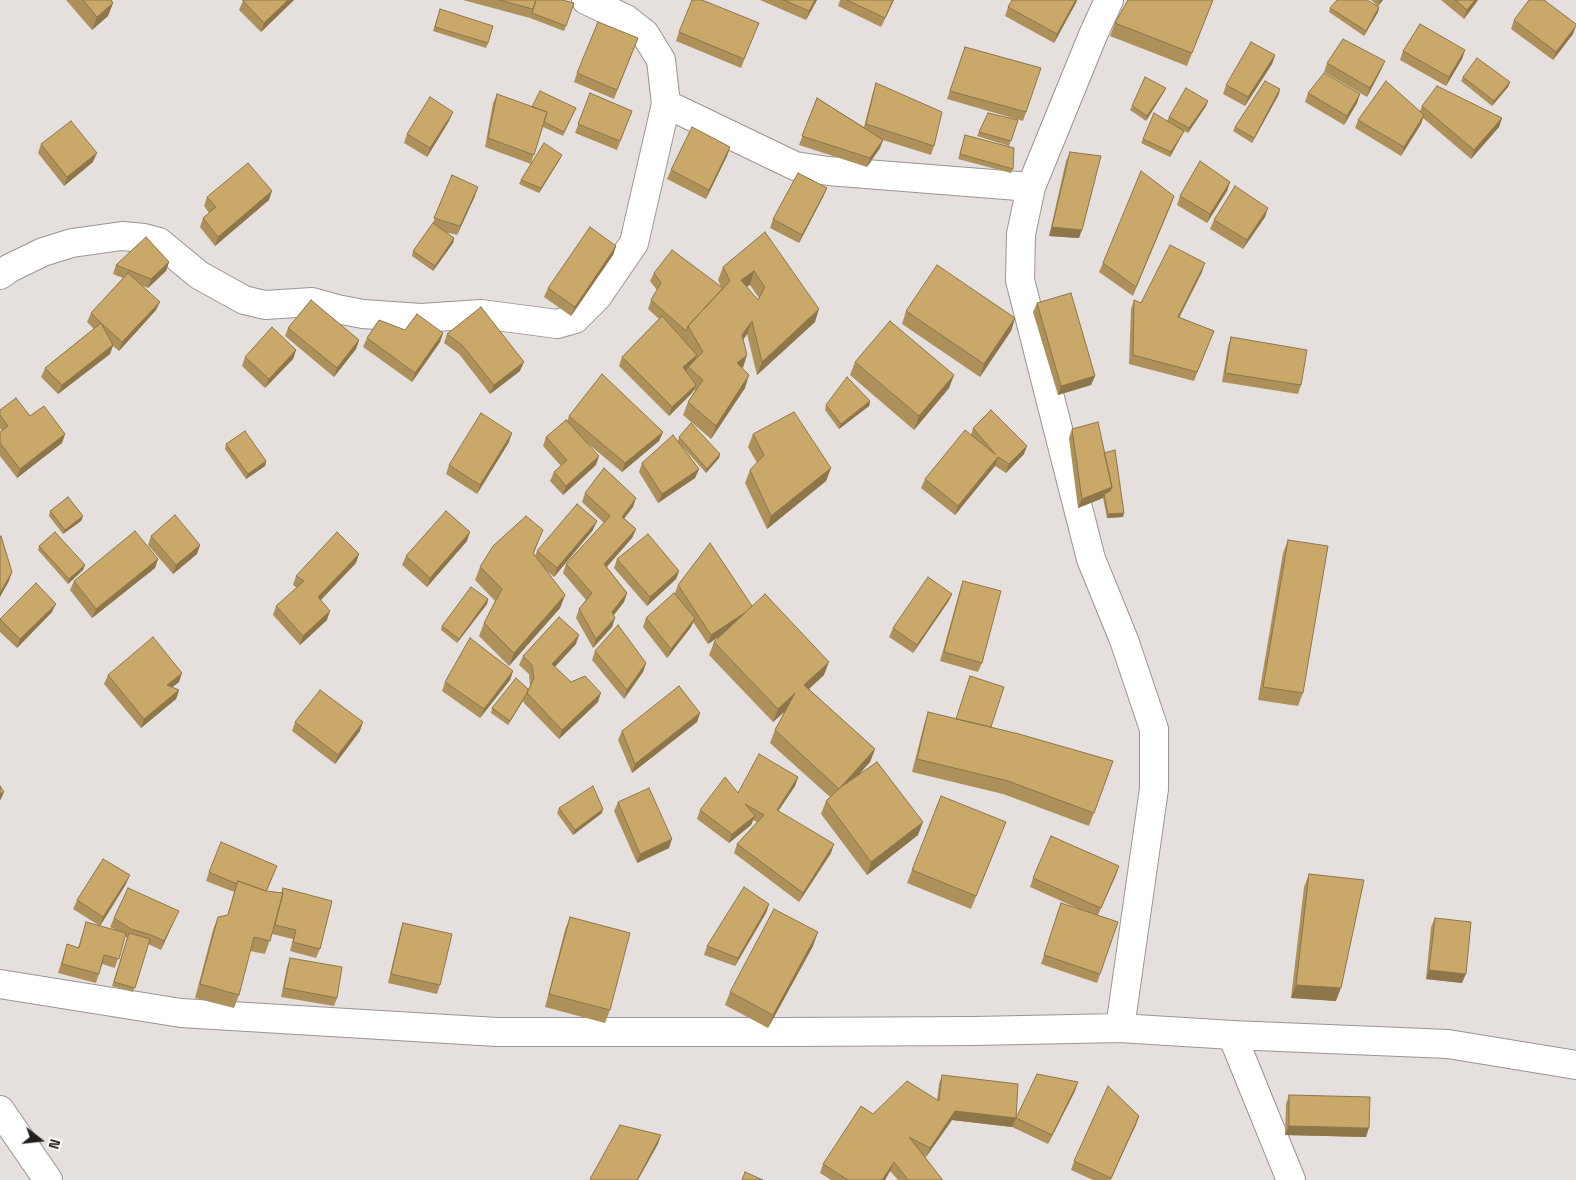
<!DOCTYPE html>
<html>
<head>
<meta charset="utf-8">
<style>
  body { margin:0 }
  #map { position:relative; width:1576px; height:1180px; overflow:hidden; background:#e5e0de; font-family:"Space Grotesk",sans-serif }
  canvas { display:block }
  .north { position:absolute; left:15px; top:1115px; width:50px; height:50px; -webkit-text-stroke:4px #fff; paint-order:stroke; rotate:106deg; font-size:14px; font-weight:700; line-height:20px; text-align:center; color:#21201f }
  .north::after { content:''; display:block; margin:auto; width:18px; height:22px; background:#21201f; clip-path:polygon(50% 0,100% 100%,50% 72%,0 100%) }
</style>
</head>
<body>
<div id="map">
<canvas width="1576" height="1180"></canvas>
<div class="north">N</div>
</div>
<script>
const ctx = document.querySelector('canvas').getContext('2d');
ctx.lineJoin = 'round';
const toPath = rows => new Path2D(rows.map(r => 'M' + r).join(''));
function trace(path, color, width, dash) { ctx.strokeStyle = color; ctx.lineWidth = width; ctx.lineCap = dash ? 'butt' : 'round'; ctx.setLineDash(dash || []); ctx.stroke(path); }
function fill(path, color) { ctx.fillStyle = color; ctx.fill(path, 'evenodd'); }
const minor = toPath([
  [1109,0,1093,35,1031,187,1021,234,1020,280,1091,559,1124,640,1154,729,1154,789,1120,1028],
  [666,104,795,166,828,171,1031,187],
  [0,275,10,268,43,252,72,243,122,236,144,238,159,242,199,275,244,300,265,305,312,302,337,309,363,314,421,318,481,314,557,324,575,319,597,297,634,243,666,104,661,60,645,34,626,19,586,0],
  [0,984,181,1013,497,1032,786,1032,974,1031,1120,1028,1232,1035,1448,1044,1576,1065],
  [1232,1035,1291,1180],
  [0,1110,48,1180]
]);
trace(minor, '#999593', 30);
trace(minor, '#fff', 28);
fill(toPath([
  [66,0,111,0,113,3,108,16,92,30],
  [294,0,261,32,239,10,243,1],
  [463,0,562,0,574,3,564,31,530,18],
  [760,0,817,0,806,20],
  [840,0,894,0,881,27,838,6],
  [1012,0,1077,0,1054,43,1005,16,1008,7],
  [1213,0,1187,66,1110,36,1115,23],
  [1371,0,1383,0,1378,6],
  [1441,0,1478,0,1464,19],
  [1379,7,1378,12,1364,36,1329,12,1330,8],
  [440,9,488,43,486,48,433,31],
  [1514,20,1573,34,1553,60,1511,29],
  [679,32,755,32,741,68,676,41],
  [638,38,614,99,574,82,577,73],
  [965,47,1041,68,1023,121,947,99],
  [1465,50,1462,59,1446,86,1400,60,1403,51],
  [1275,55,1272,64,1245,106,1223,94,1226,85],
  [1385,61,1381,70,1367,97,1324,72,1327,63],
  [1463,77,1510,82,1508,87,1492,106,1461,81],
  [876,83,934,146,931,155,883,140,880,148,867,167,799,145,817,98,864,127,873,92],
  [1166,88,1164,92,1146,121,1130,110,1132,106],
  [590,93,632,111,617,150,575,133],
  [1308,93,1360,94,1357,103,1344,125,1305,102],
  [497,94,532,107,576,108,563,136,543,127,531,163,562,155,560,159,539,193,519,184,521,180,531,164,485,147,493,103],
  [1279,94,1252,143,1233,131,1235,127],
  [1208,101,1206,106,1188,133,1184,131,1182,135,1170,157,1141,143,1143,139,1167,121,1169,117],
  [1422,106,1502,118,1499,127,1471,159,1423,118,1421,124,1401,156,1355,128,1358,120,1420,111],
  [1018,120,1009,146,977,136,979,132],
  [449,121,427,157,404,143,407,134],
  [964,140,1013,169,1011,173,958,159],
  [41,144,93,162,64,186,38,153],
  [730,147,727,156,706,199,667,179,671,170],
  [1070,152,1079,238,1049,236,1066,161],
  [452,175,475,196,457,235,445,232,454,238,453,243,433,271,412,256,413,251,433,223],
  [1230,182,1227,191,1207,223,1177,205,1180,196],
  [827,188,823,197,799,243,770,228,773,219],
  [1174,196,1171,205,1133,296,1099,272,1103,263],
  [207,197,269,200,215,246,200,227,203,218,209,213,204,206],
  [1265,217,1243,249,1210,229,1214,220],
  [765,232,815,322,757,375,747,334,743,340,742,368,745,388,711,439,683,415,688,402,695,391,694,390,692,393,669,416,619,366,622,357,659,319,648,309,651,300,657,290,650,281,654,273,721,286,718,280,723,267],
  [750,285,759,298,758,300,746,287],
  [616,246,613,255,571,316,544,297,548,288],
  [169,262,166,271,148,288,143,286,156,310,119,351,113,346,110,354,58,394,41,377,45,368,94,329,87,322,91,313,123,278,113,274,116,265],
  [1202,272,1179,317,1214,331,1194,381,1129,364,1131,309,1134,300,1141,303],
  [1037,303,1095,376,1091,385,1058,395,1033,312],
  [906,311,1015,318,1011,331,980,377,902,324],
  [288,328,359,340,356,349,334,377,285,336],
  [405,330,443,333,440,342,412,382,363,347,367,338],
  [447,334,520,371,490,394,459,354,444,343],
  [1231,337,1301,385,1298,394,1222,382,1228,346],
  [296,350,293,359,265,388,242,366,245,357],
  [855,362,954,375,949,388,914,430,850,375],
  [870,401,869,406,839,429,825,410,826,405],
  [0,410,30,416,65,434,62,443,17,478,0,456,0,432,2,431,0,428],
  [569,416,663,432,659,441,622,472,586,442,596,465,563,495,550,481,554,472,561,466,543,446,546,437,567,421],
  [973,428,1024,454,1006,473,995,466,955,515,921,488,925,479,971,435],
  [1072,429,1104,453,1123,517,1107,518,1103,498,1078,508,1069,438],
  [753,434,831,468,826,481,767,529,745,483,750,470,757,463,748,447],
  [679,437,720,454,719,458,706,473,680,444,699,469,695,478,658,503,639,472,642,463,678,441],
  [509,442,477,494,446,474,449,465],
  [226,444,266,461,265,466,246,479,225,449],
  [585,493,633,507,624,518,636,529,632,538,607,567,627,593,624,602,614,615,612,627,593,648,576,618,579,609,586,600,563,573,566,564,604,523,582,502],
  [50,511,83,516,81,521,63,534,49,516],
  [593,530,554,577,546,570,565,595,560,608,509,666,479,636,484,623,495,601,475,580,480,567,538,543,534,553,535,556,537,551],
  [151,536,200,545,197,554,173,574,148,545],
  [1288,540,1303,693,1298,706,1258,700,1283,553],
  [467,541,427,587,402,565,406,556],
  [39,546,85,565,83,570,68,584,38,550],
  [158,559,155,568,92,618,70,590,74,581],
  [617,559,679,571,676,579,647,606,614,568],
  [356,563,321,600,327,620,300,645,273,615,276,606,297,588,293,585,296,576],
  [963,581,982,663,978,672,940,661,960,590],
  [678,585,752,606,824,675,809,689,875,749,870,762,859,774,918,835,867,875,821,814,826,801,830,797,770,743,775,730,785,711,773,722,709,655,714,642,720,636,708,644,693,622,691,627,667,658,643,627,646,618,675,593],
  [952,594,948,602,913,653,889,637,893,628],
  [488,599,487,604,457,643,441,630,442,626],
  [52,612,17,648,0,632,0,619],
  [576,644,555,667,571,682,598,702,559,739,523,702,524,699,508,725,491,713,492,708,528,689,530,686,529,674,519,665,523,656],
  [595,651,646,663,643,672,624,699,592,660],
  [513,671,510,680,480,718,442,691,445,682],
  [108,675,179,682,172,687,179,690,176,699,141,728,104,684],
  [928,712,991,727,1113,761,1089,826,1003,794,912,772,924,725],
  [700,713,697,722,632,773,618,740,622,731],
  [295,722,360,731,335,764,292,731],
  [798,777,795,786,778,811,831,853,799,902,734,853,737,844,757,822,753,820,751,825,729,843,697,819,700,810,738,793],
  [618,802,669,848,637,863,614,811],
  [559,808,602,813,573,835,557,813],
  [1001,835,971,909,907,883,912,870],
  [277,866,267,891,282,893,283,888,320,949,316,958,290,951,293,939,272,934,265,954,250,951,239,995,234,1008,195,998,213,930,218,917,227,916,234,892,206,881,209,872],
  [1309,874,1336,1001,1291,998,1304,887],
  [1116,875,1098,915,1118,922,1097,983,1041,964,1058,912,1077,908,1030,887,1033,878],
  [126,884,100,926,116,930,110,927,114,918,175,919,161,950,148,944,133,992,112,986,127,938,125,936,115,968,102,964,96,983,58,973,67,944,78,948,86,922,100,926,73,909,77,900],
  [769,904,766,913,735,966,704,955,707,946],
  [570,917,610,1010,605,1023,545,1007,565,930],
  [1435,918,1462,983,1426,979,1431,927],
  [403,923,440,985,437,994,388,983,400,932],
  [813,946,768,1028,725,1005,730,992],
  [290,958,337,998,334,1006,281,997,287,967],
  [942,1075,1016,1118,1075,1091,1048,1144,1012,1127,952,1120,926,1157,924,1156,942,1180,898,1180,890,1171,885,1180,831,1180,820,1173,823,1164,873,1114,937,1100,939,1084],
  [1289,1095,1366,1137,1285,1135,1286,1104],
  [1139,1116,1111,1180,1093,1180,1071,1170,1074,1161]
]), '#ae905a');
fill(toPath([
  [288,0,294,0,261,32,264,23],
  [815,0,817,0,806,20,809,11],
  [893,0,894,0,881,27],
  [1076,0,1077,0,1076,3,1054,43,1057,34],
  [1380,0,1383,0,1378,6],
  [1475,0,1478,0,1464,19,1467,10],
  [113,3,108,16,92,30,97,17],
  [1379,7,1378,12,1364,36,1366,31],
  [1576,26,1573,34,1553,60,1556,52],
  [1465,50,1462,59,1446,86,1449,77],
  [1275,55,1272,64,1245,106,1248,97],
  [1385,61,1381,70,1367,97,1370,88],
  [1510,82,1508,87,1492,106,1494,101],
  [1166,88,1164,92,1146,121,1147,116],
  [1280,89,1279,94,1252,143,1254,138],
  [1360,94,1357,103,1344,125,1347,116],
  [1208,101,1206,106,1188,133,1189,128],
  [453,112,449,121,427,157,430,148],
  [1424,115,1421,124,1401,156,1404,147],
  [1502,118,1499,127,1471,159,1474,150],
  [1184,131,1182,135,1170,157,1171,152],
  [883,140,880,148,867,167,870,158],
  [730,147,727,156,706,199,709,190],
  [97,153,93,162,64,186,67,177],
  [562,155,560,159,539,193,541,188],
  [1230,182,1227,191,1207,223,1210,214],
  [478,187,475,196,457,235,460,226],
  [827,188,823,197,799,243,802,235],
  [272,191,269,200,215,246,218,237],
  [1268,208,1265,217,1243,249,1247,240],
  [1052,227,1082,230,1079,238,1049,236],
  [454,238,453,243,433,271,435,266],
  [616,246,613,255,571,316,575,307],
  [169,262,166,271,148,288,151,279],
  [1205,263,1202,272,1175,326,1178,317],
  [754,271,750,285,736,293,741,280],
  [160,302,156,310,119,351,122,342],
  [819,309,815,322,757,375,762,362],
  [1015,318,1011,331,980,377,984,364],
  [752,321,747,334,737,348,742,335],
  [443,333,440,342,412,382,415,373],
  [359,340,356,349,334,377,337,368],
  [113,345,110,354,58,394,62,385],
  [296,350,293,359,265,388,269,379],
  [697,355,693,364,688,367,686,371,680,376,683,367],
  [747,355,743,368,737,363],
  [524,362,520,371,490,394,494,385],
  [749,375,745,388,711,439,716,426],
  [954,375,949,388,914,430,919,416],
  [1095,376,1091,385,1058,395,1061,386],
  [696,385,692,393,669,416,672,407],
  [870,401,869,406,839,429,841,424],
  [663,432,659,441,622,472,625,463],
  [512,433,509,442,477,494,480,485],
  [65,434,62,443,17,478,20,469],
  [1027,446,1024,454,1006,473,1009,464],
  [720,454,719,458,706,473,707,469],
  [599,456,596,465,563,495,566,486],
  [998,457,995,466,955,515,958,506],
  [266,461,265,466,246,479,248,474],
  [831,468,826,481,767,529,771,516],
  [699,469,695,478,658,503,662,494],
  [1112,487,1108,496,1104,494,1103,498,1078,508,1082,499],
  [636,498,633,507,619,525,622,517],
  [1124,513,1123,517,1107,518,1108,514],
  [83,516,81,521,63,534,65,530],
  [597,521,593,530,554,577,557,568],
  [636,529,632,538,601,573,604,564],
  [470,532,467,541,427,587,430,578],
  [200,545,197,554,173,574,176,565],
  [359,554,356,563,315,606,318,597],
  [158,559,155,568,92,618,96,609],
  [85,565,83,570,68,584,69,579],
  [679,571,676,579,647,606,650,597],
  [12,572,9,581,0,597,0,593],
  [627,593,624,602,609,621,612,612],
  [952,594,948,602,913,653,917,645],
  [565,595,560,608,509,666,514,653],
  [488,599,487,604,457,643,459,639],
  [56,604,52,612,17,648,20,639],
  [753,607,750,616,708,644,711,635],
  [330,611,327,620,300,645,303,636],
  [615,618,612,627,593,648,596,639],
  [695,618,691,627,667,658,671,649],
  [579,635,576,644,549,673,552,664],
  [829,662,824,675,799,698,804,685],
  [646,663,643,672,624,699,627,690],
  [513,671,510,680,480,718,484,709],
  [182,673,179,682,164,694,167,685],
  [179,690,176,699,141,728,144,719],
  [601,693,598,702,559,739,562,730],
  [795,693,791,706,773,722,778,709],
  [526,694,524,699,508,725,510,721],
  [700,713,697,722,632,773,635,764],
  [363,722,360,731,335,764,338,755],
  [875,749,870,762,835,802,839,789],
  [798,777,795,786,773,819,777,810],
  [4,792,0,801,0,794],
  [603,809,602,813,573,835,575,830],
  [755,816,751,825,729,843,732,834],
  [923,822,918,835,867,875,871,862],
  [672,839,669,848,637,863,640,854],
  [834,844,831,853,799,902,803,893],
  [1119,866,1116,875,1097,917,1101,908],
  [130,875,126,884,100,926,103,917],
  [769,904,766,913,735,966,738,958],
  [179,911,175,919,161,950,164,941],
  [818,932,813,946,768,1028,773,1015],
  [1429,970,1466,974,1462,983,1426,979],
  [1296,985,1341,988,1336,1001,1291,998],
  [1078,1082,1075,1091,1048,1144,1052,1135],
  [955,1111,1016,1118,1012,1127,952,1120,926,1157,930,1148],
  [1139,1116,1136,1125,1110,1180],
  [1289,1126,1369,1128,1366,1137,1285,1135],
  [661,1135,658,1144,638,1180,637,1180],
  [894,1162,890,1171,885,1180,882,1180]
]), '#8d764a');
const building = toPath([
  [83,0,111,0,113,3,97,17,83,0],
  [243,0,288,0,264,23,243,1,243,0],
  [499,0,536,0,533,9,499,0],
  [536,0,562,0,574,3,566,26,532,13,536,0],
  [692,0,702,0,759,23,744,59,679,32,692,0],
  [784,0,815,0,809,11,784,0],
  [847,0,893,0,885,18,847,0],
  [1012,0,1076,0,1057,34,1008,7,1012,0],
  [1128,0,1213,0,1192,53,1115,23,1128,0],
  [1337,0,1367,0,1379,7,1366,31,1330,8,1337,0],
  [1455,0,1475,0,1467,10,1455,0],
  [1529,0,1544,0,1576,24,1576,26,1556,52,1514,20,1529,0],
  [440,9,493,26,488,43,435,27,440,9],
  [598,22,638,38,617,90,577,73,598,22],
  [1420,24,1465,50,1449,77,1403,51,1420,24],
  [1343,39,1385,61,1370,88,1327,63,1343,39],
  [1251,42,1275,55,1248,97,1226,85,1251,42],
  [965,47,1041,68,1026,112,950,91,965,47],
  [1477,58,1510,82,1494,101,1463,77,1477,58],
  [1324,73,1360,94,1347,116,1308,93,1324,73],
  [1145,77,1166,88,1147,116,1132,106,1145,77],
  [1265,81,1280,89,1254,138,1235,127,1265,81],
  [1386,81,1424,115,1404,147,1358,120,1386,81],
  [876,83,942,112,934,146,866,124,876,83],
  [1437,86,1502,118,1474,150,1422,106,1437,86],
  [1186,88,1208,101,1189,128,1169,117,1186,88],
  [540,91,576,108,564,132,544,122,547,112,532,107,540,91],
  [590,93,632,111,620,141,578,124,590,93],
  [497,94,547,112,534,155,488,138,497,94],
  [430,97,453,112,430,148,407,134,430,97],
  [817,98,883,140,870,158,802,136,817,98],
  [988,113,1018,120,1011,141,979,132,988,113],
  [1154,113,1184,131,1171,152,1143,139,1154,113],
  [71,121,97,153,67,177,41,144,71,121],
  [692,127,730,147,709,190,671,170,692,127],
  [965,135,1014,148,1013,169,960,154,965,135],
  [544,143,562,155,541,188,521,180,544,143],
  [1070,152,1101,156,1082,230,1052,227,1070,152],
  [1200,161,1230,182,1210,214,1180,196,1200,161],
  [248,163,272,191,218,237,203,218,216,207,207,197,248,163],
  [1141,171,1174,196,1136,287,1103,263,1141,171],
  [798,173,827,188,802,235,773,219,798,173],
  [452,175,478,187,460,226,434,218,452,175],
  [1235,186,1268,208,1247,240,1214,220,1235,186],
  [433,223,454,238,435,266,413,251,433,223],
  [590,227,616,246,575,307,548,288,590,227],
  [765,232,819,309,762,362,752,321,742,335,747,355,737,363,749,375,716,426,688,402,703,380,688,367,703,352,688,326,730,281,723,267,765,232],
  [754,271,765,287,758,300,741,280,754,271],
  [146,237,169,262,151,279,116,265,146,237],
  [1170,245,1205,263,1178,317,1214,331,1197,372,1133,355,1134,300,1141,303,1170,245],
  [672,250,723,288,688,326,686,331,651,300,661,283,654,273,672,250],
  [937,265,1015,318,984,364,906,311,937,265],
  [128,273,160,302,122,342,101,323,113,345,62,385,45,368,101,323,91,313,128,273],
  [1071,293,1095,376,1061,386,1037,303,1071,293],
  [311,300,359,340,337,368,288,328,311,300],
  [481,307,524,362,494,385,462,345,447,334,481,307],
  [417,314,443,333,415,373,367,338,379,320,405,330,417,314],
  [662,316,697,355,683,367,696,385,672,407,622,357,662,316],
  [890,321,954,375,919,416,855,362,890,321],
  [272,327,296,350,269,379,245,357,272,327],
  [1231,337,1307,350,1301,385,1225,373,1231,337],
  [602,374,663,432,625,463,569,416,602,374],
  [847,377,870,401,841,424,826,405,847,377],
  [16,398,30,416,44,406,65,434,20,469,0,443,0,432,8,426,0,415,0,410,16,398],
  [991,410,1027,446,1009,464,998,457,958,506,925,479,965,430,996,455,973,428,991,410],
  [794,412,831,468,771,516,750,470,764,455,753,434,794,412],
  [481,413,512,433,480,485,449,465,481,413],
  [566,420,599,456,566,486,554,472,567,460,546,437,566,420],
  [1098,422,1112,487,1082,499,1072,429,1098,422],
  [691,423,720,454,707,469,679,437,691,423],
  [245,431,266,461,248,474,226,444,245,431],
  [673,435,699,469,662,494,642,463,673,435],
  [1115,450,1124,513,1108,514,1104,494,1110,491,1112,487,1104,453,1115,450],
  [604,468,636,498,622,517,636,529,604,564,627,593,612,612,615,618,596,639,579,609,592,593,566,564,610,516,585,493,604,468],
  [68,497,83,516,65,530,50,511,68,497],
  [577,504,597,521,557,568,537,551,577,504],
  [446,511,470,532,430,578,406,556,446,511],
  [175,515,200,545,176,565,151,536,175,515],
  [526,516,543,530,533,553,565,595,514,653,484,623,502,589,480,567,493,546,526,516],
  [135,531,158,559,96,609,74,581,135,531],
  [55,532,85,565,69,579,39,546,55,532],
  [337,532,359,554,318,597,330,611,303,636,276,606,304,581,296,576,337,532],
  [648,534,679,571,650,597,617,559,648,534],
  [1,536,12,572,0,593,0,537,1,536],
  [1288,540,1328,546,1303,693,1263,687,1288,540],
  [710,543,752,606,746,612,711,635,678,585,710,543],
  [928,577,952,594,917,645,893,628,928,577],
  [963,581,1001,591,982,663,944,652,963,581],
  [36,583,56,604,20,639,0,619,36,583],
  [471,587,488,599,459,639,442,626,471,587],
  [674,593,695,618,671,649,646,618,674,593],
  [765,594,829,662,804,685,875,749,839,789,775,730,795,693,778,709,714,642,765,594],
  [559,617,579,635,552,664,571,682,585,676,601,693,562,730,527,693,534,678,532,665,523,656,559,617],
  [618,625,646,663,627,690,595,651,618,625],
  [153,637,182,673,167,685,179,690,144,719,108,675,153,637],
  [470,638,513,671,484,709,445,682,470,638],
  [970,676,1004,687,991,727,956,719,970,676],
  [516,678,528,689,527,693,510,721,492,708,516,678],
  [679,686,700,713,635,764,622,731,679,686],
  [320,690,363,722,338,755,295,722,320,690],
  [928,712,1019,734,1113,761,1094,813,1008,781,917,759,928,712],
  [759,754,798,777,777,810,834,844,803,893,737,844,764,815,745,804,755,816,732,834,700,810,725,777,738,793,759,754],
  [877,762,923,822,871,862,826,801,841,787,877,762],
  [0,786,4,792,0,794,0,786],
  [593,786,603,809,575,830,559,808,593,786],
  [649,788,672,839,640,854,618,802,649,788],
  [941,796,1006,822,976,896,912,870,941,796],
  [1051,836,1119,866,1101,908,1033,878,1051,836],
  [221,842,277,866,266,891,238,881,237,884,209,872,221,842],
  [103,859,130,875,103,917,77,900,103,859],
  [1309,874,1364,880,1341,988,1296,985,1309,874],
  [238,881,266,891,283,893,270,941,254,937,239,995,200,984,218,917,228,915,238,881],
  [744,887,769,904,738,958,707,946,744,887],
  [128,888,179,911,164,941,151,935,131,929,114,918,128,888],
  [283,888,332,901,320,949,293,942,296,930,275,925,283,893,282,893,283,888],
  [1061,903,1118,922,1100,974,1044,955,1061,903],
  [774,909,818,932,773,1015,730,992,774,909],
  [570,917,630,933,610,1010,549,994,570,917],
  [1435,918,1471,922,1466,974,1429,970,1435,918],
  [86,922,126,933,119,959,104,955,99,974,62,964,67,944,79,948,86,922],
  [403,923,452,934,440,985,391,974,403,923],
  [129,933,150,939,135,988,114,982,129,933],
  [290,958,342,967,337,998,284,988,290,958],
  [1037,1074,1078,1082,1052,1135,1016,1118,955,1111,930,1148,909,1137,942,1179,942,1180,908,1180,894,1162,882,1180,848,1180,823,1164,861,1106,873,1114,907,1081,939,1101,942,1075,1018,1084,1016,1118,1037,1074],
  [1108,1086,1139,1116,1111,1178,1074,1161,1108,1086],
  [1289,1095,1370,1097,1369,1128,1289,1126,1289,1095],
  [620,1125,661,1135,637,1180,592,1180,590,1179,620,1125],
  [745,1172,763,1180,742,1180,745,1172]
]);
fill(building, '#caa869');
trace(building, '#8d764a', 1);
</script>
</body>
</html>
